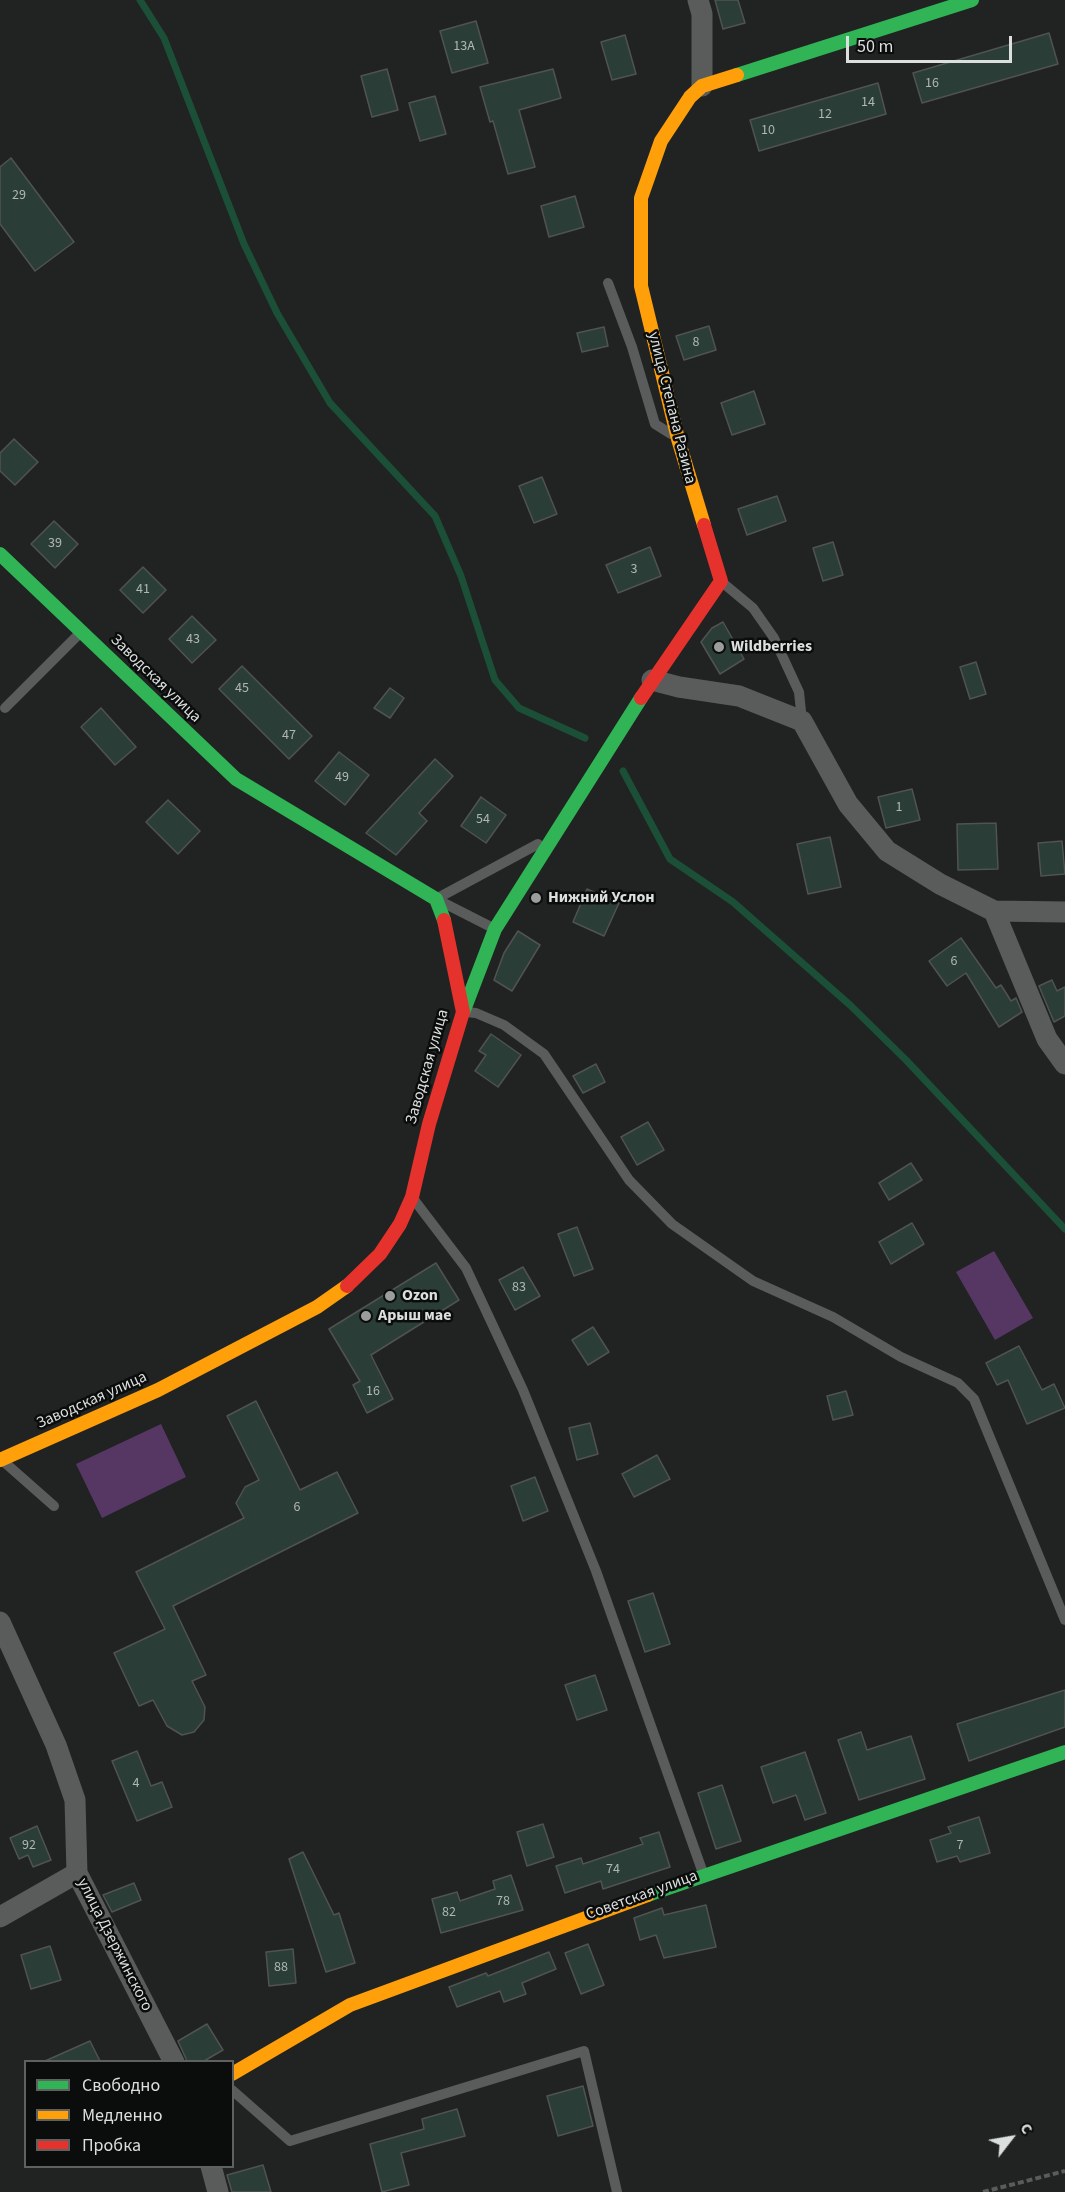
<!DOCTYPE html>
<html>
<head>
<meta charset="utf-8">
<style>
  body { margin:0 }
  #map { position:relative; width:1065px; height:2192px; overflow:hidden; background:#202321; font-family:"Source Sans 3",sans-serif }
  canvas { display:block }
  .legend { position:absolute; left:24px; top:2060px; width:210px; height:108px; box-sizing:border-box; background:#0b0d0c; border:2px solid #5e6160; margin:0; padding:8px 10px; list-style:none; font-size:18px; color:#dbdfdd }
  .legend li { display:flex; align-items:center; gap:12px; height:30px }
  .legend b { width:30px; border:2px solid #5e6160 }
  .north { position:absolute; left:981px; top:2108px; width:60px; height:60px; -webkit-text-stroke:4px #0b0d0c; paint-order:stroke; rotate:59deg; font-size:16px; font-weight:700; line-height:24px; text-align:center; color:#dbdfdd }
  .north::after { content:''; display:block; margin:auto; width:21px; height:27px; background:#dbdfdd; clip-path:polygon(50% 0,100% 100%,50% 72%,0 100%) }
  .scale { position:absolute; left:846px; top:36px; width:166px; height:27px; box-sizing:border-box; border:3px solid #dbdfdd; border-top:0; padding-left:8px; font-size:18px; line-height:21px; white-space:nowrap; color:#dbdfdd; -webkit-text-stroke:4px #0b0d0c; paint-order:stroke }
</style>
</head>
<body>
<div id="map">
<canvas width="1065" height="2192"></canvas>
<ul class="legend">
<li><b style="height:8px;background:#30b455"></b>Свободно</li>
<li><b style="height:8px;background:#ff9f0a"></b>Медленно</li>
<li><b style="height:8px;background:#e5322d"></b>Пробка</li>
</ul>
<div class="north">С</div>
<div class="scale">50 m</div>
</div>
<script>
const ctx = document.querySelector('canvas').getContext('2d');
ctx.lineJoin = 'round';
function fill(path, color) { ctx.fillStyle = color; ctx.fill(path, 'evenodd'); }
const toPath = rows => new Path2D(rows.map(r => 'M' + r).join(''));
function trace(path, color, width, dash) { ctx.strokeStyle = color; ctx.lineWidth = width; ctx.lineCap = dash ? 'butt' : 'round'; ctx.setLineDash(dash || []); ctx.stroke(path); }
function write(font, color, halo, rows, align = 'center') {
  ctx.font = font + ' "Source Sans 3",sans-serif'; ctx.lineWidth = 5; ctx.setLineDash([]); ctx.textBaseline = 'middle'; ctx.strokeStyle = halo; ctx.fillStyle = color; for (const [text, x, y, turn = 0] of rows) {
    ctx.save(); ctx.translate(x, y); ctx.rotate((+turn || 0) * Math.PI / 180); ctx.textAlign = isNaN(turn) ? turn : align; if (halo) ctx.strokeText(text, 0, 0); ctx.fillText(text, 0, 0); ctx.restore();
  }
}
fill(toPath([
  [994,1251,1033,1318,995,1340,956,1272],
  [161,1424,186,1477,102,1518,76,1464]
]), '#563764');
trace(toPath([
  [140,0,164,38,244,244,277,313,330,403,435,516,461,576,495,680,519,708,585,738],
  [623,771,670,859,733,902,850,1005,906,1060,1065,1229]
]), '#1c4f38', 7);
const building = toPath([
  [715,0,738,0,745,23,723,29,715,0],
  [476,21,488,63,452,73,440,31,476,21],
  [1049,33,1058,64,922,103,913,73,1049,33],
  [625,35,636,74,612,80,601,42,625,35],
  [387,69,398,110,372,117,361,76,387,69],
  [553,69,561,98,519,110,535,167,508,174,493,121,490,122,480,87,553,69],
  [878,83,886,114,759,151,750,120,878,83],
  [435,96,446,134,420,141,409,103,435,96],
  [11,158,74,242,35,271,0,224,0,167,11,158],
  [575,196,584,227,549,237,541,206,575,196],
  [709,326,716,350,684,360,676,336,709,326],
  [604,327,608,346,582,352,577,333,604,327],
  [754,391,765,424,732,435,721,403,754,391],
  [14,439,38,462,15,485,0,471,0,453,14,439],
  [542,477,557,514,534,523,519,486,542,477],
  [777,496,786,521,747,535,738,509,777,496],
  [54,521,78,544,55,568,31,544,54,521],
  [833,542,843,575,823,581,813,548,833,542],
  [650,547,661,576,618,593,606,565,650,547],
  [143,567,166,590,143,613,120,590,143,567],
  [192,616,216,640,192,663,169,639,192,616],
  [723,622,744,659,720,674,701,642,712,628,723,622],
  [976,662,986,694,970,699,960,667,976,662],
  [242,666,312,736,289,759,219,689,242,666],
  [390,688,404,698,390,718,374,708,390,688],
  [101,708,136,747,115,765,81,727,101,708],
  [339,752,369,775,345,805,315,781,339,752],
  [435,759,453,776,419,813,427,821,396,855,366,833,435,759],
  [912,789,920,820,886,828,878,797,912,789],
  [481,797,506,815,486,843,461,826,481,797],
  [168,800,200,831,178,854,146,822,168,800],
  [996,823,998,869,958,870,957,824,996,823],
  [830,837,841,887,808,894,797,844,830,837],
  [1062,841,1065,874,1041,876,1038,843,1062,841],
  [587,889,619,903,604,936,573,922,587,889],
  [518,931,540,945,512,991,494,980,504,953,518,931],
  [961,938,996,988,1001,985,1011,1001,1016,998,1022,1012,999,1027,966,973,947,986,929,961,961,938],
  [1052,980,1057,991,1065,987,1065,1016,1054,1022,1039,986,1052,980],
  [491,1034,521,1055,498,1087,475,1071,486,1055,479,1051,491,1034],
  [596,1064,605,1082,583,1093,573,1076,596,1064],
  [648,1122,664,1150,637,1165,621,1137,648,1122],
  [911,1163,922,1180,889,1200,879,1183,911,1163],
  [912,1223,924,1244,891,1264,879,1242,912,1223],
  [577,1227,593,1269,574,1276,558,1234,577,1227],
  [436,1263,459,1300,371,1355,393,1399,367,1413,353,1385,360,1381,329,1329,436,1263],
  [523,1267,540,1296,515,1310,499,1280,523,1267],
  [593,1327,609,1352,588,1365,572,1340,593,1327],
  [1019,1346,1042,1390,1054,1384,1065,1408,1027,1424,1008,1380,997,1385,986,1363,1019,1346],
  [846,1391,853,1415,833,1420,827,1396,846,1391],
  [256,1401,300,1490,337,1472,358,1513,173,1606,206,1675,192,1681,205,1707,204,1720,194,1732,182,1735,167,1726,153,1700,139,1706,114,1653,165,1629,136,1572,244,1518,236,1503,245,1487,259,1480,227,1416,256,1401],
  [590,1423,598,1454,577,1460,569,1428,590,1423],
  [657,1455,670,1479,634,1497,622,1474,657,1455],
  [535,1477,548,1511,523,1521,511,1486,535,1477],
  [653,1593,670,1644,645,1652,628,1601,653,1593],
  [595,1675,607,1710,577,1720,565,1685,595,1675],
  [1065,1690,1065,1727,969,1761,957,1724,1065,1690],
  [861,1732,867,1750,911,1736,925,1779,859,1800,838,1740,861,1732],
  [137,1751,151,1786,162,1782,172,1807,137,1821,112,1761,137,1751],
  [805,1752,826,1813,805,1820,796,1795,773,1803,761,1767,805,1752],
  [722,1785,741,1841,716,1849,698,1793,722,1785],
  [979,1817,990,1853,960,1862,957,1856,937,1862,930,1840,951,1833,948,1827,979,1817],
  [543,1824,554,1857,527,1866,517,1832,543,1824],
  [37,1826,51,1860,33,1867,28,1855,19,1859,10,1838,37,1826],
  [659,1832,670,1867,603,1889,601,1881,565,1893,556,1866,581,1858,583,1864,643,1844,640,1838,659,1832],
  [303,1852,334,1915,339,1913,355,1963,326,1972,289,1859,303,1852],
  [511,1875,523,1910,441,1933,432,1899,457,1892,460,1901,495,1889,493,1881,511,1875],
  [134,1883,141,1900,112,1912,103,1895,134,1883],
  [706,1905,716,1947,664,1958,656,1935,640,1940,634,1918,662,1908,664,1915,706,1905],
  [588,1944,604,1985,581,1994,565,1953,588,1944],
  [50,1946,61,1980,31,1989,21,1955,50,1946],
  [293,1949,296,1983,269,1986,266,1952,293,1949],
  [549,1952,556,1969,522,1983,526,1994,504,2002,500,1991,457,2007,449,1987,486,1973,488,1976,549,1952],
  [207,2024,223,2050,204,2061,187,2061,178,2041,207,2024],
  [90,2041,100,2061,45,2061,90,2041],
  [583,2086,593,2126,558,2136,547,2096,583,2086],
  [457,2109,465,2136,401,2153,409,2185,382,2192,370,2144,424,2129,422,2119,457,2109],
  [263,2165,271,2192,232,2192,227,2175,263,2165]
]);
fill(building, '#2a3d36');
trace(building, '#505351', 1.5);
trace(toPath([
  [983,2192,1065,2171]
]), '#5a5b5a', 4, [6, 3]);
trace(toPath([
  [608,283,632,347,655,424,671,434],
  [723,583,753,608,774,638,799,692,802,721],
  [5,708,81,632],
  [495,929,436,899,538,844],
  [466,1012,476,1013,504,1025,544,1054,629,1180,672,1224,753,1281,833,1317,901,1357,958,1383,974,1399,1065,1620],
  [415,1201,466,1268,523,1390,596,1571,703,1873],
  [3,1461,54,1506],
  [232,2090,290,2141,584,2051,617,2192]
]), '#5a5c5b', 10);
trace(toPath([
  [698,0,702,14,702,86],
  [652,680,679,687,739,696,802,721,848,804,887,851,940,884,994,911,1065,912],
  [994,911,1047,1039,1065,1064],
  [0,1622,56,1745,75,1800,77,1873,174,2062],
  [0,1917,77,1873],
  [211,2166,218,2192]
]), '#5a5c5b', 21);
trace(toPath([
  [737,75,972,0],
  [0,554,236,779,436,899,444,920],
  [464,1010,495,929,641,698],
  [648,1895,1065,1752]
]), '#30b455', 14);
trace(toPath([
  [704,525,678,439,641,286,641,198,661,141,690,97,702,86,737,75],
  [0,1460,158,1390,317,1307,347,1286],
  [232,2074,350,2005,648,1895]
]), '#ff9f0a', 14);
trace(toPath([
  [641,698,721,581,704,525],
  [347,1286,380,1254,400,1224,412,1197,429,1124,463,1012,444,920]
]), '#e5322d', 14);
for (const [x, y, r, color] of [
  [719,647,6,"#9a9d9b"],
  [536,898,6,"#9a9d9b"],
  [390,1296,6,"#9a9d9b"],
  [366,1316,6,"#9a9d9b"]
]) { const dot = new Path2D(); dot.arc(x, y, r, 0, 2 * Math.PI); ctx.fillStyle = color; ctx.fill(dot); trace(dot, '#0b0d0c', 2); }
write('14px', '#afb6b3', null, [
  ["13А",464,47],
  ["16",932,84],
  ["14",868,103],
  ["12",825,115],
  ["10",768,131],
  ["29",19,196],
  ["8",696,343],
  ["39",55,544],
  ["3",634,570],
  ["41",143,590],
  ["43",193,640],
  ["45",242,689],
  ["47",289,736],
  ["49",342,778],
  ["1",899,808],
  ["54",483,820],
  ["6",954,962],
  ["83",519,1288],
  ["16",373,1392],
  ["6",297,1508],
  ["4",136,1784],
  ["92",29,1846],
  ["7",960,1846],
  ["74",613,1870],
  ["78",503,1902],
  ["82",449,1913],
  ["88",281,1968]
]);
write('16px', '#dbdfdd', '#0b0d0c', [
  ["улица Степана Разина",671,408,76],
  ["Заводская улица",155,679,44],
  ["Заводская улица",428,1067,-74],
  ["Заводская улица",92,1401,-24],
  ["Советская улица",642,1896,-20],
  ["улица Дзержинского",114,1945,63]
]);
write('bold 16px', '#dbdfdd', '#0b0d0c', [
  ["Wildberries",731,647],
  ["Нижний Услон",548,898],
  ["Ozon",402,1296],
  ["Арыш мае",378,1316]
], 'left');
</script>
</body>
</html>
